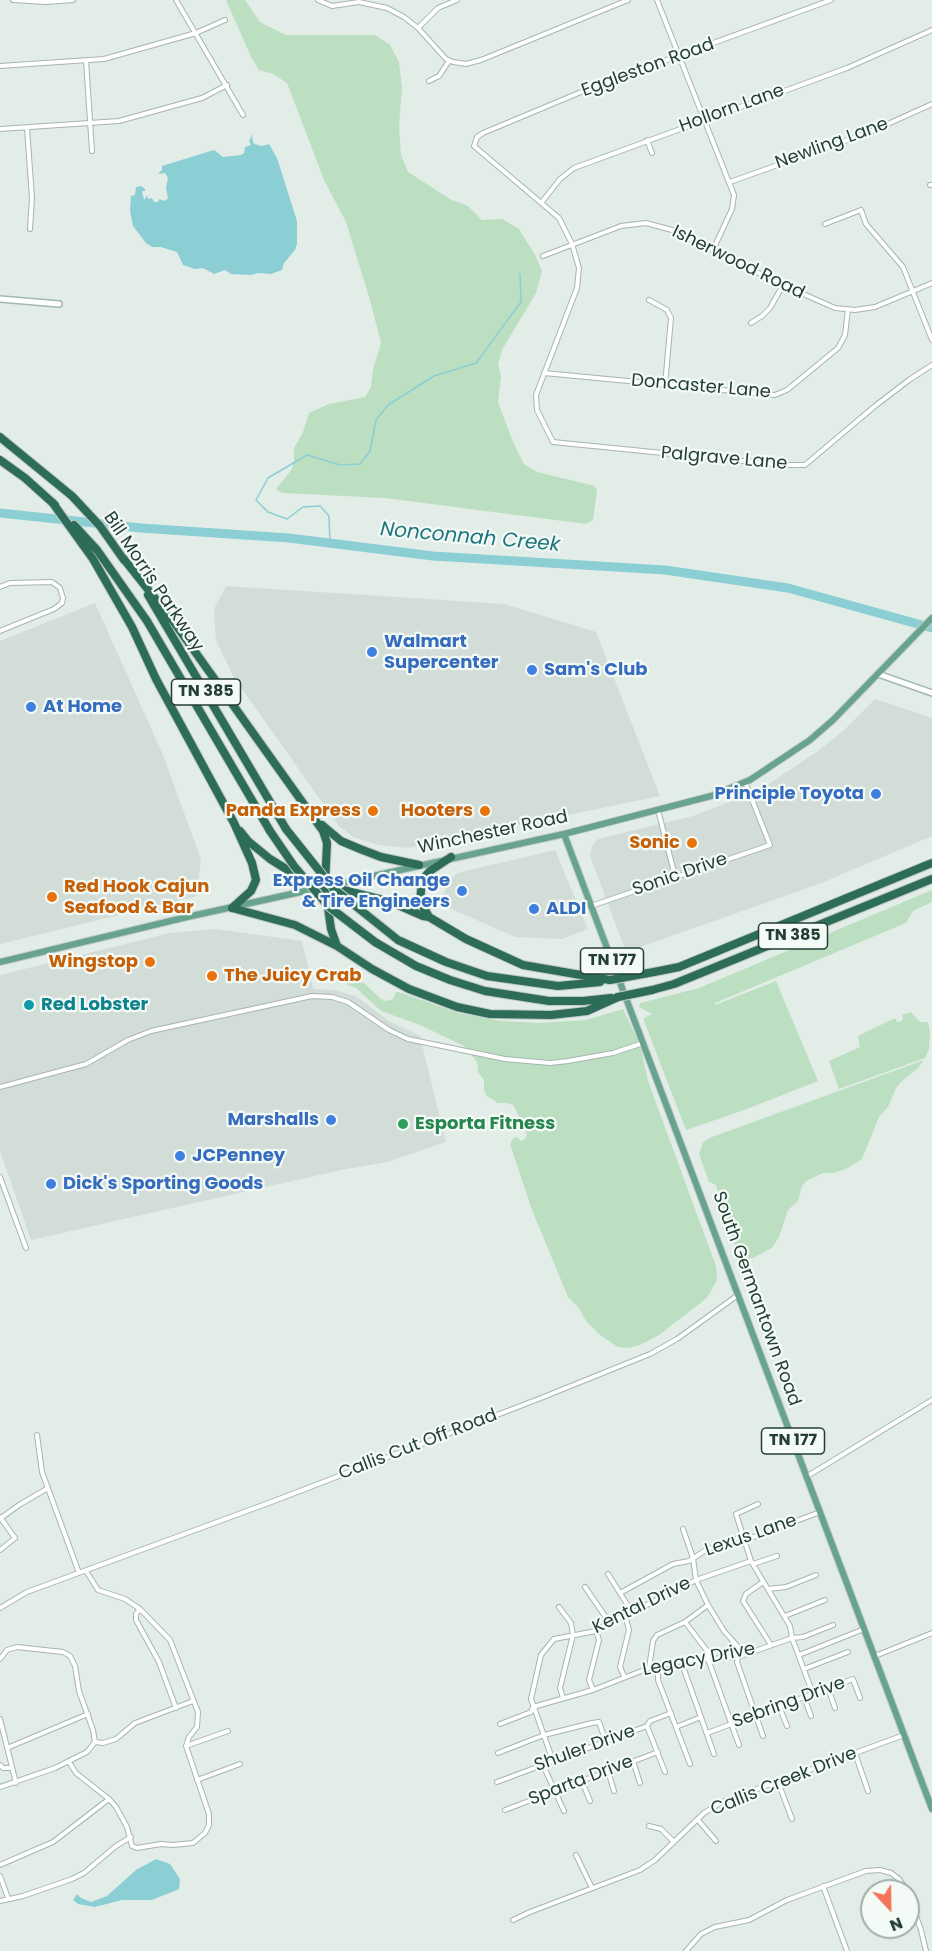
<!DOCTYPE html>
<html>
<head>
<meta charset="utf-8">
<style>
  body { margin:0 }
  #map { position:relative; width:932px; height:1951px; overflow:hidden; background:#e3ede8; font-family:Poppins,sans-serif }
  canvas { display:block }
  .north { position:absolute; left:860px; top:1879px; width:60px; height:60px; box-sizing:border-box; background:#f4faf6; border:2px solid #a0afa9; border-radius:50%; rotate:158deg; font-size:16px; font-weight:700; line-height:24px; text-align:center; color:#233f35 }
  .north::after { content:''; display:block; margin:auto; width:21px; height:27px; background:#f4735b; clip-path:polygon(50% 0,100% 100%,50% 72%,0 100%) }
</style>
</head>
<body>
<div id="map">
<canvas width="932" height="1951"></canvas>
<div class="north">N</div>
</div>
<script>
const ctx = document.querySelector('canvas').getContext('2d');
ctx.lineJoin = 'round';
function fill(path, color) { ctx.fillStyle = color; ctx.fill(path, 'evenodd'); }
const toPath = rows => new Path2D(rows.map(r => 'M' + r).join(''));
function trace(path, color, width, dash) { ctx.strokeStyle = color; ctx.lineWidth = width; ctx.lineCap = dash ? 'butt' : 'round'; ctx.setLineDash(dash || []); ctx.stroke(path); }
function write(font, color, halo, rows, align = 'center') {
  ctx.font = font + ' Poppins,sans-serif'; ctx.lineWidth = 4.5; ctx.setLineDash([]); ctx.textBaseline = 'middle'; ctx.strokeStyle = halo; ctx.fillStyle = color; for (const [text, x, y, turn = 0] of rows) {
    ctx.save(); ctx.translate(x, y); ctx.rotate((+turn || 0) * Math.PI / 180); ctx.textAlign = isNaN(turn) ? turn : align; if (halo) ctx.strokeText(text, 0, 0); ctx.fillText(text, 0, 0); ctx.restore();
  }
}
fill(toPath([
  [226,586,504,604,596,632,660,796,408,848,379,845,353,837,338,825,233,676,216,640,214,609],
  [95,603,163,755,201,859,197,896,0,944,0,641],
  [875,699,932,718,932,836,819,884,626,952,590,856,592,846,598,839,693,816,760,790,818,751,844,730],
  [555,850,588,929,562,939,515,937,447,907,443,896,447,884,457,873],
  [216,929,302,941,313,989,334,990,356,996,389,1021,420,1036,446,1142,387,1162,341,1170,31,1240,0,1151,0,975,170,933]
]), '#d2ddd7');
fill(toPath([
  [226,0,245,0,260,22,286,35,375,35,390,45,399,62,402,88,399,127,401,155,408,172,450,199,468,206,482,220,502,219,519,229,535,255,542,271,536,293,503,348,498,364,501,376,498,402,513,442,524,464,537,472,595,486,597,491,593,520,586,524,385,498,282,493,276,489,292,469,294,460,294,448,303,432,309,413,329,404,365,397,371,387,373,369,381,343,370,300,346,222,324,180,287,83,273,74,259,70,251,57],
  [932,890,932,902,913,911,906,923,715,1003,715,1005,776,981,818,1081,747,1109,686,1130,644,1021,644,1018,652,1014,639,1007,640,1003,699,988],
  [340,975,344,976,349,981,364,983,381,999,386,1001,393,999,396,992,399,992,458,1013,501,1021,540,1023,586,1020,623,1009,640,1045,648,1081,716,1266,717,1280,707,1298,659,1335,640,1345,628,1348,618,1347,600,1335,586,1321,579,1308,568,1297,532,1210,510,1144,513,1138,517,1137,521,1141,525,1139,527,1134,514,1106,508,1103,498,1103,487,1096,484,1090,484,1080,478,1072,477,1062,464,1046,420,1025,381,1011,356,988,346,984,343,979,337,984],
  [911,1012,920,1022,928,1022,930,1032,929,1049,925,1058,839,1089,829,1061,860,1047,858,1036,860,1035,895,1018,897,1022,901,1022,903,1019,902,1015],
  [924,1060,918,1068,901,1082,896,1088,888,1107,879,1117,862,1159,846,1169,833,1173,823,1173,806,1181,802,1186,798,1201,788,1210,779,1237,772,1248,753,1258,749,1258,740,1254,734,1243,716,1185,709,1182,699,1154,703,1142,712,1137]
]), '#bcdfc2');
fill(toPath([
  [253,133,252,138,254,144,262,146,269,144,277,158,297,221,297,244,295,250,284,263,282,270,271,274,258,273,251,275,231,274,225,270,214,274,203,268,195,269,183,265,177,252,161,247,152,247,146,243,133,226,130,211,131,196,135,195,136,187,141,186,145,189,145,191,142,191,144,200,147,195,148,199,152,198,154,202,158,202,159,199,165,201,168,198,166,188,168,178,165,173,158,174,162,170,162,166,214,150,223,157,241,155,244,153,245,147,251,145,249,141],
  [156,1859,170,1864,180,1879,179,1889,152,1900,122,1900,95,1907,78,1904,73,1900,77,1894,81,1898,91,1902,107,1896,136,1870]
]), '#8bced3');
trace(toPath([
  [330,543,329,516,320,506,303,507,287,519,268,512,256,500,268,478,307,455,340,465,360,464,370,451,376,420,388,405,434,376,476,363,521,302,520,274]
]), '#8bced3', 1.5);
trace(toPath([
  [0,513,141,528,289,538,433,556,665,570,788,588,932,628]
]), '#8bced3', 9);
const street = toPath([
  [13,0,46,2,73,0],
  [176,0,243,115],
  [318,0,332,6,359,2,387,8,404,17,418,28,446,59,453,62,466,64,481,60,628,0],
  [657,0,734,195,732,209,713,250],
  [831,0,593,87,483,133,477,137,474,146,559,218,572,244,579,268,577,288,536,395,537,410,553,442,783,465,805,465,875,406,909,380,932,365],
  [418,28,438,8,457,0],
  [86,60,92,151],
  [0,66,104,59,196,33,225,20],
  [429,81,439,76,449,61],
  [27,128,32,198,30,229],
  [0,129,119,121,202,98,227,85],
  [647,140,652,153],
  [730,182,870,132,932,104],
  [930,185,932,185],
  [542,202,560,179,574,168,847,68,932,30],
  [825,224,861,210,866,224,903,267,932,340],
  [543,256,621,226,646,223,672,230,783,285,835,308,855,310,875,307,932,283],
  [649,300,667,310,671,318,665,385],
  [751,323,762,316,770,308,783,285],
  [544,373,775,395,787,390,838,348,845,335,848,309],
  [0,587,10,583,52,582,60,588,63,598,62,603,54,609,0,631],
  [658,810,675,876],
  [591,906,770,845,745,782],
  [0,1087,86,1064,128,1040,151,1031,312,996,332,997,348,1002,389,1030,408,1039,505,1059,550,1063,568,1061,613,1053,643,1043],
  [0,1177,26,1248],
  [37,1435,42,1472,79,1573],
  [806,1477,932,1400],
  [758,1504,736,1514,751,1561,790,1626,792,1638,813,1694],
  [1,1518,19,1505,48,1488],
  [683,1529,693,1558,696,1580,708,1605,724,1631,740,1649,737,1662,763,1736],
  [0,1550,15,1538,0,1517],
  [753,1564,777,1556],
  [86,1571,98,1590,125,1599,140,1609,136,1614,136,1620,159,1662,176,1708],
  [608,1574,630,1609,629,1613],
  [763,1582,746,1594,743,1601,771,1645],
  [585,1587,609,1622],
  [768,1589,786,1587,816,1575],
  [620,1593,673,1564,689,1561,706,1550,738,1538,754,1537,820,1512],
  [559,1607,571,1623,573,1635,560,1688,563,1698],
  [0,1608,27,1592,274,1501,541,1398,650,1354,677,1339,738,1295],
  [785,1616,825,1600],
  [685,1622,708,1652,708,1659,739,1745],
  [799,1655,864,1629],
  [875,1656,932,1633],
  [0,1659,7,1650,17,1647,63,1652,70,1656,75,1666,79,1691,93,1730,95,1742],
  [681,1661,714,1754],
  [658,1667,658,1680,690,1764],
  [649,1668,653,1641,657,1635,685,1622,708,1605],
  [804,1669,848,1652],
  [624,1676,620,1667,629,1630,625,1615],
  [828,1688,835,1708],
  [593,1690,589,1680,599,1640,596,1631],
  [804,1697,811,1716],
  [779,1706,787,1726],
  [0,1719,16,1783],
  [500,1724,531,1712,533,1707,593,1690,649,1668,681,1661,738,1657,792,1638,803,1637,833,1625],
  [647,1726,665,1772],
  [676,1727,701,1717],
  [707,1733,853,1679,860,1698],
  [186,1746,228,1731],
  [7,1748,88,1714],
  [498,1753,544,1735,592,1723,599,1722,606,1742],
  [855,1753,868,1791],
  [553,1761,531,1699,541,1655,554,1639,596,1631,609,1622,629,1614,696,1580,751,1561],
  [633,1761,640,1783],
  [69,1762,76,1773,109,1799,116,1807,127,1827,132,1846,137,1848,161,1844,173,1845,193,1843,205,1833,209,1825,209,1814,186,1746,189,1737,197,1727,198,1712,170,1640,140,1609],
  [0,1765,3,1768,12,1768],
  [543,1765,564,1811],
  [608,1771,614,1791],
  [197,1780,240,1764],
  [582,1781,590,1801],
  [497,1782,647,1726,650,1721,671,1713],
  [778,1782,792,1819],
  [0,1787,55,1768,87,1752,95,1742,103,1743,116,1739,135,1723,193,1701],
  [505,1810,658,1752],
  [698,1820,716,1841],
  [649,1826,661,1829,674,1842],
  [576,1855,592,1888],
  [0,1865,53,1842,109,1799],
  [0,1876,8,1898],
  [823,1886,847,1951],
  [908,1894,921,1930,926,1951],
  [0,1901,23,1896,72,1879,84,1873,116,1846,131,1837],
  [513,1920,530,1912,640,1870,655,1860,704,1813,722,1802,904,1735],
  [686,1951,701,1934,715,1927,749,1920,787,1900,866,1871,880,1870,891,1873,899,1879,907,1891]
]);
const secondary = toPath([
  [0,299,59,304],
  [878,674,932,693]
]);
const primary = toPath([
  [564,834,932,1809],
  [0,962,187,917,564,834,711,796,750,780,810,740,833,720,932,618]
]);
const highway = toPath([
  [0,437,72,496,100,526,124,560],
  [0,460,25,478,55,505],
  [52,502,93,559,132,627,156,679,234,823,252,863,256,880,251,891,232,908],
  [74,525,97,550,147,621,270,831],
  [123,558,173,621,323,831,327,843,325,886,331,929,337,946,372,969,409,989,457,1007,490,1014,551,1015,587,1011,618,997],
  [148,595,286,829],
  [322,825,341,841,360,849,381,857,419,865],
  [240,831,248,841,270,859,304,880,391,902,423,916,429,917,466,939,523,965,610,980],
  [232,908,295,925,337,946],
  [429,917,420,901,422,880,430,871,451,857],
  [398,940,446,962,487,976,558,986,600,982],
  [375,942,416,966,450,980,485,991,549,1001,583,1001,611,998],
  [654,972,679,967,932,863],
  [652,990,674,984,932,879]
]);
trace(street, '#a6b5af', 6);
trace(secondary, '#a2b9af', 8);
trace(primary, '#c1c9c6', 8);
trace(highway, '#c1c9c6', 10);
trace(street, '#fff', 4);
trace(secondary, '#fff', 5);
trace(primary, '#67a38e', 6);
trace(highway, '#2e6c5a', 8);
const highwayBridge = toPath([
  [286,829,333,888,398,940],
  [270,831,294,866,328,906,375,942],
  [610,980,654,972],
  [618,997,652,990]
]);
trace(highwayBridge, '#c1c9c6', 10, []);
trace(highwayBridge, '#2e6c5a', 8);
for (const [x, y, r, color] of [
  [372,652,6,"#3f7fe0"],
  [532,670,6,"#3f7fe0"],
  [31,707,6,"#3f7fe0"],
  [876,794,6,"#3f7fe0"],
  [373,811,6,"#e8710a"],
  [485,811,6,"#e8710a"],
  [692,843,6,"#e8710a"],
  [462,891,6,"#3f7fe0"],
  [52,897,6,"#e8710a"],
  [534,909,6,"#3f7fe0"],
  [150,962,6,"#e8710a"],
  [212,976,6,"#e8710a"],
  [29,1005,6,"#0f9aa8"],
  [331,1120,6,"#3f7fe0"],
  [403,1124,6,"#2e9e5b"],
  [180,1156,6,"#3f7fe0"],
  [51,1184,6,"#3f7fe0"]
]) { const dot = new Path2D(); dot.arc(x, y, r, 0, 2 * Math.PI); ctx.fillStyle = color; ctx.fill(dot); trace(dot, '#f4faf6', 2); }
for (const [x, y, w] of [
  [206,692,69],
  [793,936,69],
  [612,961,63],
  [793,1441,63]
]) { const box = new Path2D(); box.roundRect(x - w / 2, y - 13, w, 26, 4.5); ctx.fillStyle = '#f4faf6'; ctx.fill(box); trace(box, '#233f35', 1.5); }
write('bold 16px', '#233f35', null, [
  ["TN 385",206,692],
  ["TN 385",793,936],
  ["TN 177",612,961],
  ["TN 177",793,1441]
]);
write('18px', '#233f35', '#f4faf6', [
  ["Eggleston Road",648,68,-20],
  ["Hollorn Lane",732,109,-20],
  ["Newling Lane",832,144,-20],
  ["Isherwood Road",738,263,26],
  ["Doncaster Lane",701,387,5],
  ["Palgrave Lane",724,459,5],
  ["Bill Morris Parkway",153,582,56],
  ["Winchester Road",493,833,-12],
  ["Sonic Drive",680,875,-19],
  ["South Germantown Road",756,1299,70],
  ["Callis Cut Off Road",418,1445,-21],
  ["Lexus Lane",751,1536,-19],
  ["Kental Drive",642,1606,-26],
  ["Legacy Drive",699,1660,-11],
  ["Sebring Drive",789,1703,-20],
  ["Shuler Drive",585,1749,-20],
  ["Sparta Drive",581,1781,-21],
  ["Callis Creek Drive",784,1782,-22]
]);
write('bold 18px', '#366cbe', '#f4faf6', [
  ["Walmart",384,642],
  ["Supercenter",384,663],
  ["Sam's Club",544,670],
  ["At Home",43,707],
  ["Principle Toyota",864,794,"right"],
  ["Express Oil Change",450,881,"right"],
  ["& Tire Engineers",450,902,"right"],
  ["ALDI",546,909],
  ["Marshalls",319,1120,"right"],
  ["JCPenney",192,1156],
  ["Dick's Sporting Goods",63,1184]
], 'left');
write('bold 18px', '#c56008', '#f4faf6', [
  ["Panda Express",361,811],
  ["Hooters",473,811],
  ["Sonic",680,843],
  ["Red Hook Cajun",64,887,"left"],
  ["Seafood & Bar",64,908,"left"],
  ["Wingstop",138,962],
  ["The Juicy Crab",224,976,"left"]
], 'right');
write('bold 18px', '#0d838f', '#f4faf6', [
  ["Red Lobster",41,1005]
], 'left');
write('bold 18px', '#27864d', '#f4faf6', [
  ["Esporta Fitness",415,1124]
], 'left');
write('italic 20px', '#1b757d', '#f4faf6', [
  ["Nonconnah Creek",470,538,5]
]);
</script>
</body>
</html>
